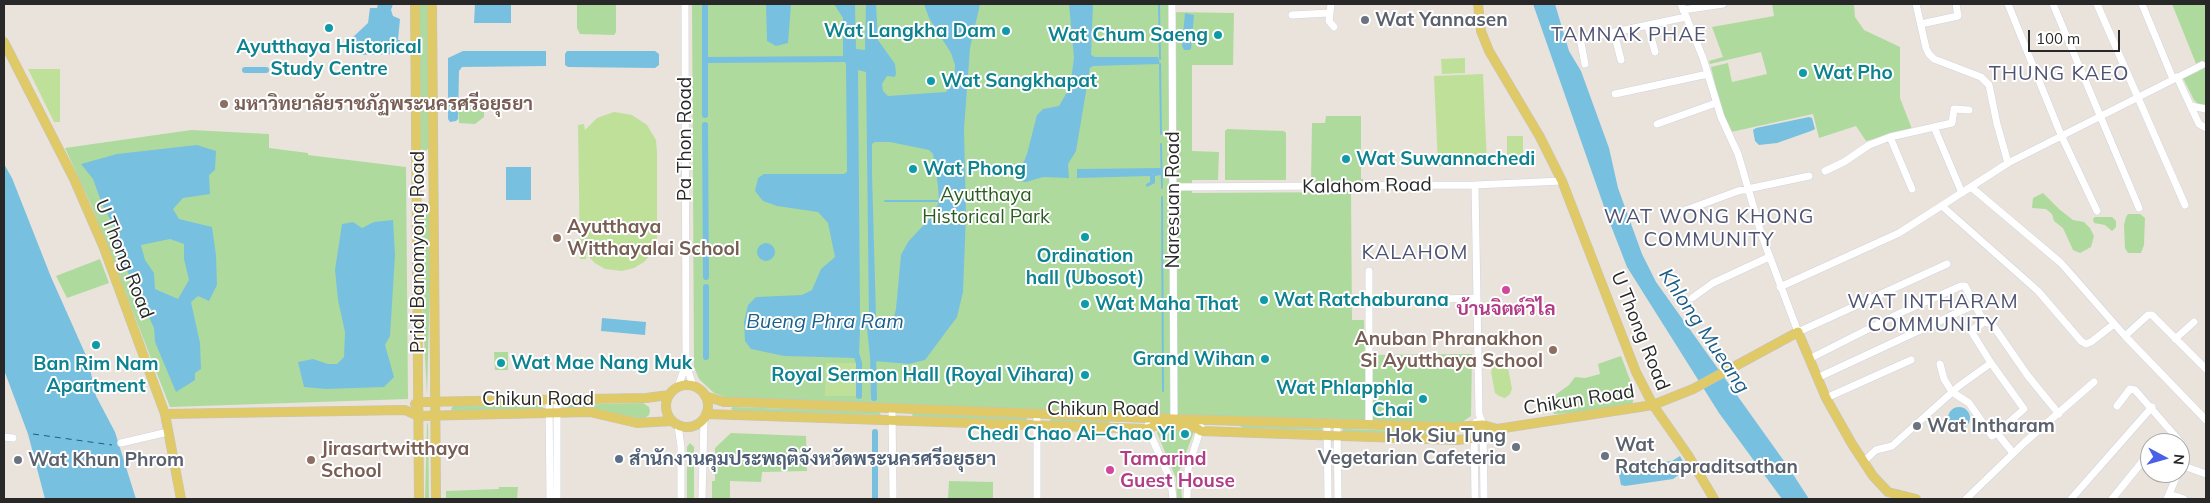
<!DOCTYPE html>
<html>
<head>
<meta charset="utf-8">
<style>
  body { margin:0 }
  #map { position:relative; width:2210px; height:503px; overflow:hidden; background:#e9e3db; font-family:Mulish,sans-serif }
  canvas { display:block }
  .frame { position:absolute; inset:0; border:5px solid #282828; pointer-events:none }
  .north { position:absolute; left:2140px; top:433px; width:50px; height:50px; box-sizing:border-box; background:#fff; border:1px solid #a9a9a9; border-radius:50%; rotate:96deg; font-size:14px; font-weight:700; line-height:20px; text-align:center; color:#282828 }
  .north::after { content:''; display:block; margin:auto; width:18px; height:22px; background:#4b61e5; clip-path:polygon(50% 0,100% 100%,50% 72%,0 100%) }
  .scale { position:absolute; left:2028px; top:30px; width:92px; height:22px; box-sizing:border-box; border:2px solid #282828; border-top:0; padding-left:6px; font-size:15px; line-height:18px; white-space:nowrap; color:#282828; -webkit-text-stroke:4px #fff; paint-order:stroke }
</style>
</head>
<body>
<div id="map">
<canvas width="2210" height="503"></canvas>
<div class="frame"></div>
<div class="north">N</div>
<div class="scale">100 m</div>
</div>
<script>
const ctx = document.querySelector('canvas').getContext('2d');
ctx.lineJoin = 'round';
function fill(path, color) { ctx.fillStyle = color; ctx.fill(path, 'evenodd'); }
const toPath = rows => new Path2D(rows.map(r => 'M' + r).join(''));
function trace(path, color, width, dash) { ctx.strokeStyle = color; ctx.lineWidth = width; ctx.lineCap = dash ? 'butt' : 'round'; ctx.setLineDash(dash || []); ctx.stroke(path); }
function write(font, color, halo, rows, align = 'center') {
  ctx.font = font + ' Mulish,Sarabun,sans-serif'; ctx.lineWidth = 4; ctx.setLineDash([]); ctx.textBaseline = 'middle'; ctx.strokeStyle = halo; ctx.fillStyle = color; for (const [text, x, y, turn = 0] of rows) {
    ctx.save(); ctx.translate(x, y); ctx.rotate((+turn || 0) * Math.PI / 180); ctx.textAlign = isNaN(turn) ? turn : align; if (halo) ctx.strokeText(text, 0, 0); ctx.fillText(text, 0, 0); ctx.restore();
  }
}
fill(toPath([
  [419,4,428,4,429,147,426,151,421,149],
  [577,4,616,4,616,32,614,35,580,34,577,28],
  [692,4,1169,4,1169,12,1234,13,1233,65,1192,65,1192,151,1219,152,1218,180,1192,180,1192,193,1351,192,1352,320,1364,320,1365,355,1472,354,1471,416,1461,423,1150,414,730,399,714,393,699,379,694,367],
  [1772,4,1854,4,1855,17,1864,30,1900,47,1900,98,1912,129,1866,141,1856,126,1819,138,1813,114,1731,132,1720,105,1711,67,1728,63,1732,82,1767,74,1761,52,1710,64,1709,61,1723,57,1712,27,1774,16],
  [2172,4,2206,4,2206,105,2198,104,2194,100,2183,78,2199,71],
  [458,103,484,103,484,117,475,124,459,123],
  [1326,116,1361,116,1361,179,1363,179,1363,183,1311,183,1312,123,1325,123],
  [1227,129,1284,131,1286,133,1286,180,1225,180,1225,131],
  [191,130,269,134,269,148,308,153,308,155,406,167,408,399,170,407,92,207,65,148],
  [2043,193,2059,209,2073,220,2084,222,2090,228,2094,236,2091,247,2080,253,2073,250,2063,228,2054,221,2052,214,2046,209,2032,208,2033,198],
  [426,205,429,209,430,281,427,395,421,280,421,209,422,206],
  [2128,214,2140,214,2145,218,2144,245,2141,253,2128,253,2125,248,2124,225,2126,217],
  [2095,217,2112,217,2116,221,2116,227,2112,231,2105,225,2094,223,2093,219],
  [100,259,109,283,67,298,56,276],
  [494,352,508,352,508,370,495,370],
  [1621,356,1635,393,1632,405,1575,413,1554,414,1551,398,1569,385,1575,377,1585,378,1600,374,1598,364],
  [643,403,649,407,650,411,649,415,644,419,562,407,564,405],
  [542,405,543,409,453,411,451,409,453,406],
  [733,407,879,412,881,415,733,411,731,408],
  [913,413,1026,417,1027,419,1027,421,913,417,912,415],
  [1051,418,1140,421,1140,422,1111,421,1107,424,1050,421],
  [427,423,428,424,429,499,425,499],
  [1211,424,1321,428,1323,430,1243,428,1240,426],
  [1158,429,1193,430,1194,432,1178,474,1181,482,1182,499,1177,499,1176,478,1157,433],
  [1343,429,1442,432,1443,433,1443,435,1342,432],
  [731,433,806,436,807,471,762,472,761,482,730,481,730,499,712,499,712,481,715,481,715,448],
  [690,443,694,447,694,499,687,499,687,447],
  [949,481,993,482,993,499,948,499],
  [499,487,518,487,517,499,446,499,446,491,499,489]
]), '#afda9d');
fill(toPath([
  [1465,58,1465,73,1442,74,1441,59],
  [28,69,60,69,60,122,54,122],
  [1483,74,1487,164,1438,166,1434,76],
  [614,112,632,115,647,125,656,140,657,152,657,243,652,253,644,262,634,268,622,271,605,269,595,263,586,254,586,259,580,259,578,125,584,124,585,130,597,118],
  [1507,136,1523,136,1523,163,1507,162],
  [826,363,856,363,856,396,825,396],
  [1497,363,1504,364,1508,368,1512,389,1510,394,1505,398,1499,396,1495,393,1491,372,1493,366]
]), '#bfe099');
fill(toPath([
  [378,4,393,4,391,10,393,16,400,19,398,40,400,40,401,54,349,55,349,52,357,48,352,38,368,23,370,8,377,8],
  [475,4,511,4,511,23,474,23],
  [766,4,791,4,788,43,776,46,767,41],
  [834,4,855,4,856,49,865,50,866,4,876,4,878,40,895,64,896,73,895,77,887,76,882,84,883,91,888,96,946,92,954,82,955,65,951,53,929,18,924,4,980,4,970,48,964,129,966,214,963,292,957,317,925,360,909,364,874,361,870,357,867,328,860,329,859,354,856,358,784,356,751,349,745,341,744,322,748,305,756,297,802,295,812,290,821,269,835,257,828,223,818,212,777,206,763,201,755,191,758,178,764,174,844,174,847,172,846,65,843,55,843,18],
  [858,70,866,72,869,317,867,319,861,319,860,316],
  [875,142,890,142,929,150,933,154,938,186,939,202,932,216,908,242,901,255,896,309,894,317,890,322,882,322,876,317,872,174,872,144],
  [1069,4,1093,4,1091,55,1095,57,1158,57,1160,64,1093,66,1090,68,1076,151,1068,164,1069,178,1043,177,1026,182,1020,181,1018,176,1027,154,1037,115,1043,109,1059,106,1070,87,1074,58],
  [1533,4,1555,4,1569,51,1581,71,1609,148,1618,188,1642,254,1656,282,1789,468,1809,499,1782,499,1719,413,1627,267,1608,218],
  [1185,13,1194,15,1191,49,1189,50,1184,50,1182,46],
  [463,51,546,51,546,66,462,67,459,71,458,119,456,121,450,122,448,119,448,58],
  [567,51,655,51,659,54,659,65,655,68,568,67,565,65,565,54],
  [1809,117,1812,118,1815,129,1811,131,1777,143,1759,145,1755,141,1753,130,1756,128],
  [197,145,216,151,215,170,209,175,210,194,183,198,173,209,179,219,212,227,216,255,217,285,209,301,198,296,191,302,200,343,201,369,195,373,195,380,176,392,155,342,154,328,117,249,117,232,102,204,93,179,81,164,117,154],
  [170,239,184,244,184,259,189,280,178,299,155,289,154,273,145,260,141,245],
  [4,164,12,178,51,277,88,360,96,396,115,432,136,499,45,499,28,434,4,370],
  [506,167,531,167,531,200,506,200],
  [1161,168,1161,175,1155,176,1155,183,1149,186,1146,187,1146,184,1150,182,1150,176,1077,178,1077,169],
  [393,220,395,255,390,336,385,345,394,377,384,387,326,389,304,387,298,362,313,359,328,364,337,364,344,357,345,332,338,300,335,270,342,224,353,222,362,228,374,222],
  '757 252a9 9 0 1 1 18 0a9 9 0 1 1-18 0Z',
  [602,318,646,322,645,335,601,331],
  '1948 418a11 11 0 1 1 22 0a11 11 0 1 1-22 0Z',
  [1680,456,1687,469,1673,479,1625,486,1621,485,1618,470,1621,467,1672,461]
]), '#78c0e0');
trace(toPath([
  [1159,4,1160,59],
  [1160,64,1161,134],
  [1161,144,1162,188],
  [1162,197,1163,391],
  [885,201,941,201]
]), '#78c0e0', 2);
trace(toPath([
  [705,4,705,115],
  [705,60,851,59],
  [245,70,266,70],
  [705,125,706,277],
  [706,287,706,357],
  [855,350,859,363,859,396],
  [873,352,874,398],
  [875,432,875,499]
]), '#78c0e0', 6);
trace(toPath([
  [33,434,112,445]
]), '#1b5e88', 1, [6, 5]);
const minor = toPath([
  [685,4,686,364,693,386],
  [1172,4,1174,423],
  [1331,4,1329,21,1334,27],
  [1681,4,1703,58,1721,117,1738,154,1762,236,1798,332,1947,264],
  [1916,4,1926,48,1929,54,1934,59,1981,77,1989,85,1997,124,2008,163],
  [2008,4,2061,135,2097,211],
  [2053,4,2139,208],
  [2097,4,2185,205],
  [2142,4,2173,79],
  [1683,10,1723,4],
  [1292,15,1329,13],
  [1921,24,1958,16,1956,4],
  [1648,26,1655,52],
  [1614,33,1621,60],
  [1585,64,1581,43,1582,39,1686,17],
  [2177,77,2199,124,2206,128],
  [1615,94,1708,74],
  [2191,106,2206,109],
  [1657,124,1716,103],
  [1934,127,1962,193],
  [1890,137,1912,189],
  [1825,171,1844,162,1869,145,1890,137,1952,123,1954,109,1969,110],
  [1475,185,1479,414,1483,425,1484,499],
  [1173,187,1475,185,1562,181],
  [1971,187,2061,263,2125,336,2148,315,2152,315,2206,369],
  [1942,206,2038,291,2081,341,2086,344,2091,342,2114,324],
  [1678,213,1738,191,1809,176],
  [1369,271,1369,424],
  [1780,287,1899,233,2008,163,2202,65],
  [1692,298,1713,283,1769,257],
  [1368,301,1477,298],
  [2125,336,2206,420],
  [2175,339,2194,322],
  [1809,359,1902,312,1961,286,1965,286,1984,322],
  [1940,364,1944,379,1952,392,1969,403,1992,436,1997,433],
  [1817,378,1974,305],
  [678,387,686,364],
  [1826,398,1911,360],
  [557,399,557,499],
  [549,400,550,499],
  [2117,406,2130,389,2135,390,2183,445,2185,457,2180,468],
  [892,408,893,499],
  [1037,414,1037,499],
  [1327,423,1328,499],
  [1337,423,1338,499],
  [678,425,681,447,681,499],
  [1148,425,1148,429,1171,481,1173,499],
  [4,437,13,438],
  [121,443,168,432],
  [2013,453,1997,433,2024,409,1991,363,1971,331,1984,322,1992,324,2028,376,2059,414],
  [1863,462,1876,450,1892,446,1959,386,1991,363],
  [2181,465,2206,474],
  [2169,494,2184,499],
  [702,499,704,417],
  [1187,499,1188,469,1201,427],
  [1475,499,1474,426,1476,422],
  [1966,499,2025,442,2094,382],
  [2071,499,2152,407],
  [2112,499,2146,457],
  [2167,499,2178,473]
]);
const major = toPath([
  [415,4,419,499],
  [432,4,436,499],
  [1478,4,1481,31,1489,51,1540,137,1562,181,1636,372,1653,405,1688,455,1714,499],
  [4,42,74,179,104,248,165,414,181,499],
  '666 406a21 21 0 1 1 42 0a21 21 0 1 1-42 0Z',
  [705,396,724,402,737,402,1174,419,1454,427,1483,425,1497,429],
  [415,404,418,402,646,398,669,395],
  [165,414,405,410,418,416,590,412,637,423,672,421],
  [706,414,1148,429,1157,425,1193,426,1201,431,1457,440,1484,437,1497,429,1653,405,1693,389,1798,332,1826,398,1852,444,1873,476,1888,492,1916,499]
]);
trace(minor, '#d0d3df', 8);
trace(major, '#c3c3c3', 10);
trace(minor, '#fff', 7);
trace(major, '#e0ca68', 9);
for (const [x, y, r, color] of [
  [1365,20,5,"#6b7280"],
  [329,28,5,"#0f9aa8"],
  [1006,31,5,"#0f9aa8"],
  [1218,35,5,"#0f9aa8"],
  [1803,73,5,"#0f9aa8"],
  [931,81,5,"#0f9aa8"],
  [224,104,5,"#8d6e63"],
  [1346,159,5,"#0f9aa8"],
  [913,169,5,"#0f9aa8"],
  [1085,237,5,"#0f9aa8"],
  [557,238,5,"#8d6e63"],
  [1506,290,5,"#d1479c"],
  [1264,300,5,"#0f9aa8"],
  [1085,304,5,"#0f9aa8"],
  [96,345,5,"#0f9aa8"],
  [1553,350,5,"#8d6e63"],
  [1265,359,5,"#0f9aa8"],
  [501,363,5,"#0f9aa8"],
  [1085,375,5,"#0f9aa8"],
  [1423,399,5,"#0f9aa8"],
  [1917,426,5,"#6b7280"],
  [1185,434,5,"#0f9aa8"],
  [1516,447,5,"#6b7280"],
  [1605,456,5,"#6b7280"],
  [619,459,5,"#5c6f8a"],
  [18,460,5,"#6b7280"],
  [311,460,5,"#8d6e63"],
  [1110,470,5,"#d1479c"]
]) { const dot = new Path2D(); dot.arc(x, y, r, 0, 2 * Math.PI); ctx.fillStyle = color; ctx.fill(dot); trace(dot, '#fff', 2); }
write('bold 19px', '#5b616d', '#fff', [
  ["Wat Yannasen",1375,20],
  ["Wat Intharam",1927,426],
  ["Hok Siu Tung",1506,436,"right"],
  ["Vegetarian Cafeteria",1506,458,"right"],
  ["Wat",1615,445],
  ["Ratchapraditsathan",1615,467],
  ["Wat Khun Phrom",28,460]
], 'left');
write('bold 19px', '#0d838f', '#fff', [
  ["Wat Langkha Dam",996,31,"right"],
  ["Wat Chum Saeng",1208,35,"right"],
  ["Ayutthaya Historical",329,47,"center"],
  ["Study Centre",329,69,"center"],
  ["Wat Pho",1813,73],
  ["Wat Sangkhapat",941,81],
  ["Wat Suwannachedi",1356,159],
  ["Wat Phong",923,169],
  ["Ordination",1085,256,"center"],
  ["hall (Ubosot)",1085,278,"center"],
  ["Wat Ratchaburana",1274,300],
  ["Wat Maha That",1095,304],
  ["Grand Wihan",1255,359,"right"],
  ["Wat Mae Nang Muk",511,363],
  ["Ban Rim Nam",96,364,"center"],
  ["Apartment",96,386,"center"],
  ["Royal Sermon Hall (Royal Vihara)",1075,375,"right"],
  ["Wat Phlapphla",1413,388,"right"],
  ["Chai",1413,410,"right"],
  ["Chedi Chao Ai–Chao Yi",1175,434,"right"]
], 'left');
write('bold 19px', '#785e54', '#fff', [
  ["มหาวิทยาลัยราชภัฏพระนครศรีอยุธยา",234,104],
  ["Ayutthaya",567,227],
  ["Witthayalai School",567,249],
  ["Anuban Phranakhon",1543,339,"right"],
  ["Si Ayutthaya School",1543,361,"right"],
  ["Jirasartwitthaya",321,449],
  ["School",321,471]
], 'left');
write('19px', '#282828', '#fff', [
  ["Pa Thon Road",685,139,-90],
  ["Kalahom Road",1367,186,-1],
  ["Naresuan Road",1173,200,-90],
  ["Pridi Banomyong Road",418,252,-90],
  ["U Thong Road",124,259,68],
  ["U Thong Road",1640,331,68],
  ["Chikun Road",538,399],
  ["Chikun Road",1579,400,-9],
  ["Chikun Road",1103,409]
]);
write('19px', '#2a5c21', '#fff', [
  ["Ayutthaya",986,195],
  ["Historical Park",986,217]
]);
write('bold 19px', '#b23c85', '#fff', [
  ["บ้านจิตต์วิไล",1506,309],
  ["Tamarind",1120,459,"left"],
  ["Guest House",1120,481,"left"]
]);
write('bold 19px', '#4e5e75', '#fff', [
  ["สำนักงานคุมประพฤติจังหวัดพระนครศรีอยุธยา",629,459]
], 'left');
ctx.letterSpacing = '1px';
write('20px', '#4e5373', '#fff', [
  ["TAMNAK PHAE",1629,35],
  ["THUNG KAEO",2059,74],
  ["WAT WONG KHONG",1709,217],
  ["COMMUNITY",1709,240],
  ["KALAHOM",1415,253],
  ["WAT INTHARAM",1933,302],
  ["COMMUNITY",1933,325]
]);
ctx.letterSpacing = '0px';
write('italic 20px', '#1b5e88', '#fff', [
  ["Bueng Phra Ram",825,322],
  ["Khlong Mueang",1704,331,56]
]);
</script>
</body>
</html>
